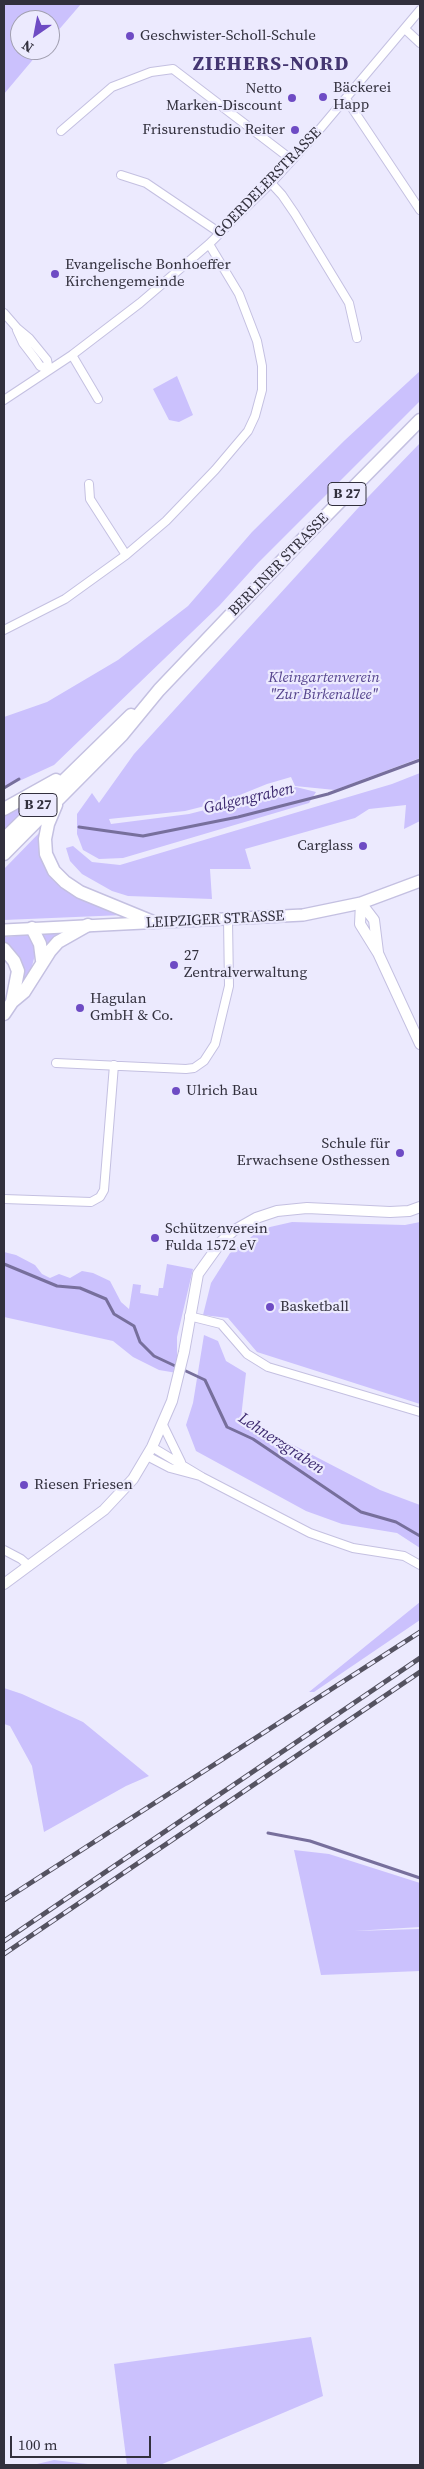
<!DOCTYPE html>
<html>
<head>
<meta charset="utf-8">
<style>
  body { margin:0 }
  #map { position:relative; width:424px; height:2469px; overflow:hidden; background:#eceafe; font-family:"Source Serif 4",serif }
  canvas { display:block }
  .frame { position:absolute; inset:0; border:5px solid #32303d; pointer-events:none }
  .north { position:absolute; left:10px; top:10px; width:50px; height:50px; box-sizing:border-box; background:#eceafe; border:1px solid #a2a0b1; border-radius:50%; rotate:213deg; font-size:14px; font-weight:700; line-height:20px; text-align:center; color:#32303d }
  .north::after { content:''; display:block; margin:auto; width:18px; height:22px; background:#6e4bc4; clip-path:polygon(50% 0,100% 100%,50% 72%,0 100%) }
  .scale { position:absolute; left:10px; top:2436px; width:141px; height:22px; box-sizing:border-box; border:2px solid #32303d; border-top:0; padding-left:6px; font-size:15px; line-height:18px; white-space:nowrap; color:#32303d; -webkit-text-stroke:4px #eceafe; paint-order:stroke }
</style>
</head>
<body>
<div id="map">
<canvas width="424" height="2469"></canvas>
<div class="frame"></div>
<div class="north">N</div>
<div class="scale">100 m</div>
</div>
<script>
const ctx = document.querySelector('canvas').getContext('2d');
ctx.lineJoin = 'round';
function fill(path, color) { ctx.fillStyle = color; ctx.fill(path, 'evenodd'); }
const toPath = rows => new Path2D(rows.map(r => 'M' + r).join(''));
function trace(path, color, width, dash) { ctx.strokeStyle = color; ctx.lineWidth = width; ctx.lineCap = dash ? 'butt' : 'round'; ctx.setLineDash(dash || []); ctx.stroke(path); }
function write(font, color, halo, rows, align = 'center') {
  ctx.font = font + ' "Source Serif 4",serif'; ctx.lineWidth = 4.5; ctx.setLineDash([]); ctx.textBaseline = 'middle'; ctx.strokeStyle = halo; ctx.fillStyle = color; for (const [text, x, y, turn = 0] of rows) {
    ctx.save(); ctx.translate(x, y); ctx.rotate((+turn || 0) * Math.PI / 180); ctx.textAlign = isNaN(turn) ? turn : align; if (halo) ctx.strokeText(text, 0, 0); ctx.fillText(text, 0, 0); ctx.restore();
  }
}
fill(toPath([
  [4,4,81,4,50,40,50,20,20,20,20,50,41,50,4,94],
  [420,371,420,401,258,563,219,606,54,765,4,788,4,717,47,702,118,660,188,606,252,532,345,440],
  [177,376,193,415,179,422,169,420,153,389],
  [420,443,420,758,335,790,295,786,291,777,267,784,225,801,185,811,109,819,111,824,189,814,296,787,316,792,309,803,123,858,99,859,83,850,77,834,77,814,92,793,99,803,134,754,369,496],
  [420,773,420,821,404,829,406,805,369,809,355,818,245,849,251,869,210,869,212,899,128,896,112,891,82,874,70,861,66,848,73,846,92,862,120,865,392,784],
  [26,806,28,808,4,831,4,814],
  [41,831,45,867,53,880,63,889,88,902,123,912,123,915,4,920,4,869],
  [64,933,46,949,39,934],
  [28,935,32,938,36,951,31,970,21,988,4,944,4,937],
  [292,1222,405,1225,420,1222,420,1404,257,1352,228,1318,203,1315,211,1283,230,1253,255,1234,270,1227],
  [4,1252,16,1255,35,1265,42,1274,50,1278,59,1274,70,1278,82,1271,93,1273,110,1281,121,1302,129,1309,133,1284,141,1285,140,1293,158,1296,159,1288,163,1288,167,1264,193,1269,177,1337,177,1373,159,1370,133,1357,113,1341,4,1317],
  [204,1335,218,1341,226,1361,246,1373,241,1418,380,1490,420,1505,420,1548,397,1533,342,1524,306,1511,196,1451,186,1425,193,1403],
  [420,1602,420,1620,314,1692,309,1692],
  [4,1688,22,1694,83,1722,149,1776,126,1786,44,1832,32,1766,10,1726,4,1724],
  [294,1850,329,1854,420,1883,420,1927,354,1931,420,1929,420,1971,321,1975],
  [311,2337,323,2396,160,2465,127,2465,114,2364],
  [54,2460,96,2465,37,2464]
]), '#cbc1fd');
trace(toPath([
  [4,788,19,779],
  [79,827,143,836,238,817,328,794,420,760],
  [4,1264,57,1286,80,1288,106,1299,114,1314,134,1326,140,1342,154,1356,205,1380,227,1427,253,1439,361,1512,396,1522,420,1536],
  [268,1833,310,1841,420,1878]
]), '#776f9c', 3);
const minor = toPath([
  [405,29,420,43],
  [346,99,420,210],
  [61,131,112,87,151,72,173,69,292,160],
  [121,175,146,183,220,233],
  [271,183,282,195,295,214,349,303,357,338],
  [4,313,17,328,29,338,47,360,49,370],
  [17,330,23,343,36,360,40,366,49,370],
  [72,355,98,399],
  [4,400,72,355,140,303,209,244,271,183,314,136,420,10],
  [89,484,90,499,126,555],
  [4,630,65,599,126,555,166,521,215,470,248,431,255,416,262,390,262,366,257,341,239,294,209,244],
  [56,1063,186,1069,194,1068,204,1061,215,1044,229,986,228,919],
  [4,1199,91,1202,100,1197,104,1190,114,1065],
  [189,1316,221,1324,247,1354,268,1367,420,1412],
  [163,1425,181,1462],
  [152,1447,202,1477,310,1533,353,1548,404,1556,420,1565],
  [147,1456,170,1468,200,1476],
  [4,1550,21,1559,29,1566]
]);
const tertiary = toPath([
  [361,903,360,924,378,953,420,1044],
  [361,903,374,920,378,952],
  [4,1584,104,1510,133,1479,152,1447,172,1401,184,1352,198,1274,221,1242,233,1231,256,1218,277,1211,307,1208,390,1212,409,1211,420,1207]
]);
const secondary = toPath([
  [4,930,303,915,361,903,420,881]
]);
const trunk = toPath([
  [56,805,48,824,45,839,46,854,54,871,65,882,80,892,153,922],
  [4,809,56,780],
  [4,839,131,715],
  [4,854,122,735,159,690,297,545,420,420],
  [32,928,40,944,42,960],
  [4,949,14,961,18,971,12,1002],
  [4,1014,12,1002,24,992,50,951,58,942,88,925]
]);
trace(minor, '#c4c0e1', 10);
trace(tertiary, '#c4c0e1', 12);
trace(secondary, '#c4c0e1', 14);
trace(trunk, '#c4c0e1', 15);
trace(minor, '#fff', 8);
trace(tertiary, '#fff', 10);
trace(secondary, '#fff', 11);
trace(trunk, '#fff', 12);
const rail = toPath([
  [4,1900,420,1632],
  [4,1941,420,1658],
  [4,1954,420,1672]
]);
trace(rail, '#555361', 5);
trace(rail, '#eceafe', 3, [9]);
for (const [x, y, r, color] of [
  [130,36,5,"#6e4bc4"],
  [323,97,5,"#6e4bc4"],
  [292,98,5,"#6e4bc4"],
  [295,130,5,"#6e4bc4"],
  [55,274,5,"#6e4bc4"],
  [363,846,5,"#6e4bc4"],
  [174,965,5,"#6e4bc4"],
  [80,1008,5,"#6e4bc4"],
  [176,1091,5,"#6e4bc4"],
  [400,1153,5,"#6e4bc4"],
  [155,1238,5,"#6e4bc4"],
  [270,1307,5,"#6e4bc4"],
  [24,1485,5,"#6e4bc4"]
]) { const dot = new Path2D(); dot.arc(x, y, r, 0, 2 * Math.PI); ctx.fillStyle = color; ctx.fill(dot); trace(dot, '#eceafe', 2); }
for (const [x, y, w] of [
  [347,494,38],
  [38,805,38]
]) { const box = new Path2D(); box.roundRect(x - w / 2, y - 11.5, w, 23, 4); ctx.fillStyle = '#eceafe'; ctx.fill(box); trace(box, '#32303d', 1); }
write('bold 14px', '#32303d', null, [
  ["B 27",347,494],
  ["B 27",38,805]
]);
write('15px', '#32303d', '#eceafe', [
  ["Geschwister-Scholl-Schule",140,36],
  ["Bäckerei",333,88],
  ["Happ",333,105],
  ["Netto",282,89,"right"],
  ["Marken-Discount",282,106,"right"],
  ["Frisurenstudio Reiter",285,130,"right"],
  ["Evangelische Bonhoeffer",65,265],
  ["Kirchengemeinde",65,282],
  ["Carglass",353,846,"right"],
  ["27",184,956],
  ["Zentralverwaltung",184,973],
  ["Hagulan",90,999],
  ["GmbH & Co.",90,1016],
  ["Ulrich Bau",186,1091],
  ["Schule für",390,1144,"right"],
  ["Erwachsene Osthessen",390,1161,"right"],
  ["Schützenverein",165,1229],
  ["Fulda 1572 eV",165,1246],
  ["Basketball",280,1307],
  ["Riesen Friesen",34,1485]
], 'left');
write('15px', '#32303d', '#eceafe', [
  ["GOERDELERSTRASSE",268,183,-46],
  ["BERLINER STRASSE",279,565,-46],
  ["LEIPZIGER STRASSE",215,920,-3]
]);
write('italic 15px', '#55448d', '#eceafe', [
  ["Kleingartenverein",324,678],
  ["\"Zur Birkenallee\"",324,695]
]);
write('italic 16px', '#3c296f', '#eceafe', [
  ["Galgengraben",249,799,-13],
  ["Lehnerzgraben",281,1444,33]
]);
ctx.letterSpacing = '1px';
write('bold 20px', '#443672', '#eceafe', [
  ["ZIEHERS-NORD",271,65]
]);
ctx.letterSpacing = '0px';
</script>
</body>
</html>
